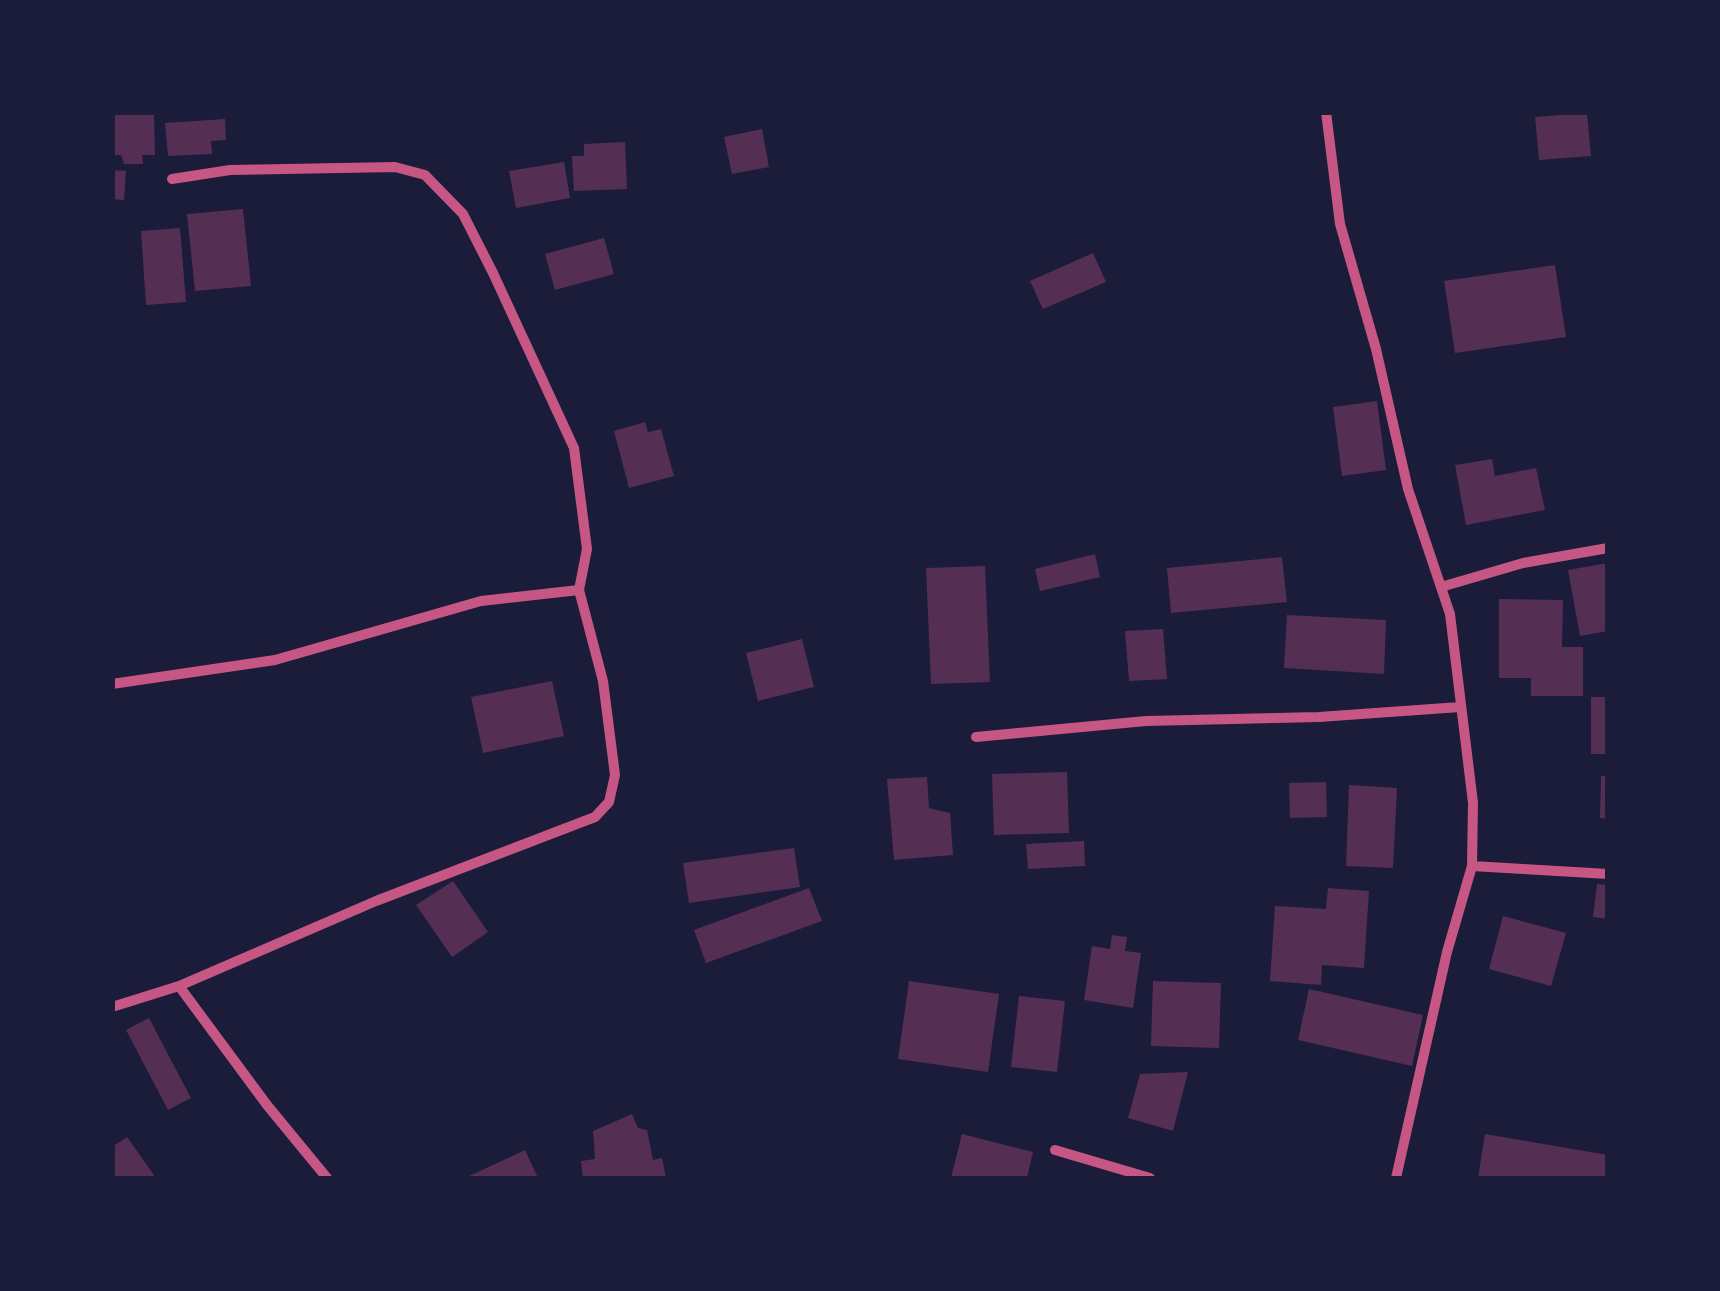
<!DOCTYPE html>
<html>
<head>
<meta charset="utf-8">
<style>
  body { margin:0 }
  #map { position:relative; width:1720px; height:1291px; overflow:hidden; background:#1b1b3a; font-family:Inter,sans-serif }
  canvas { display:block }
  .frame { position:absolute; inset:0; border:115px solid #1b1b3a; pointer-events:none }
</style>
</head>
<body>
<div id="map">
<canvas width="1720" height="1291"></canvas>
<div class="frame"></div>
</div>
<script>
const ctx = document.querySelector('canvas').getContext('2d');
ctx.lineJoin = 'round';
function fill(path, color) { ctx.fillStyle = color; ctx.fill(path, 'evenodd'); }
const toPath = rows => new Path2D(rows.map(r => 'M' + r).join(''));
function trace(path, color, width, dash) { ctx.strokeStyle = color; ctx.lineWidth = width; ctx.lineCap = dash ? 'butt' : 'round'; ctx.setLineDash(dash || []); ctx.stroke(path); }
fill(toPath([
  [154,112,155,155,142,155,143,164,124,164,121,155,112,155,112,113],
  [1587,113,1591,156,1539,160,1535,117],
  [225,119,226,140,211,141,212,154,168,156,165,123],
  [762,129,769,167,732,174,724,137],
  [625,142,627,189,574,191,572,156,584,156,584,144],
  [564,162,570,198,516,208,509,171],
  [112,170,126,171,124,200,112,199],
  [243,209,251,286,195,291,187,214],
  [180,228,186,302,146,305,141,231],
  [604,238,614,274,555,290,545,254],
  [1093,253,1106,282,1043,309,1030,281],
  [1555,265,1566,337,1455,353,1444,281],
  [1377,401,1386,470,1342,476,1333,407],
  [645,422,648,432,661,429,674,476,629,488,614,431],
  [1492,459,1495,476,1536,468,1545,510,1466,525,1455,465],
  [1095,554,1100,577,1040,591,1035,569],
  [1282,557,1287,602,1171,613,1167,568],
  [1608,563,1608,631,1580,636,1568,570],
  [985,566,990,682,931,684,926,568],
  [1499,599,1563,600,1562,647,1583,647,1583,696,1531,696,1531,678,1499,678],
  [1287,615,1386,620,1384,674,1284,668],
  [1163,629,1167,679,1129,681,1125,631],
  [802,639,814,687,758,701,746,653],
  [552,681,564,736,483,753,471,697],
  [1591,697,1608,697,1608,754,1591,754],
  [1067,772,1069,833,994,835,992,774],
  [1601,776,1608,776,1608,819,1600,818],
  [927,777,929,808,950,813,953,855,894,860,887,779],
  [1326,782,1327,817,1290,818,1289,783],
  [1349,785,1397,788,1393,868,1346,866],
  [1084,841,1085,866,1028,869,1026,844],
  [794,848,800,887,689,903,683,863],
  [453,881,488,932,452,957,416,905],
  [1597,884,1608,885,1608,919,1593,917],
  [809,888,822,921,706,963,694,930],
  [1328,888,1369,891,1364,968,1322,965,1321,985,1270,981,1275,906,1326,909],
  [1503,916,1566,933,1551,986,1489,969],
  [1112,935,1127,937,1125,951,1141,953,1133,1008,1084,1000,1092,946,1110,949],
  [909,981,999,994,988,1072,898,1059],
  [1153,981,1221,983,1219,1048,1151,1046],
  [1309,989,1423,1015,1412,1066,1298,1040],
  [1019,996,1065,1001,1057,1072,1011,1067],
  [149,1018,191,1098,168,1110,126,1030],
  [1188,1072,1173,1131,1128,1118,1140,1074],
  [632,1114,638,1128,647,1130,653,1160,662,1158,666,1178,583,1178,581,1161,595,1159,593,1131],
  [962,1134,1033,1152,1027,1178,951,1178],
  [1485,1134,1608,1155,1608,1178,1478,1178],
  [127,1137,156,1178,112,1178,112,1147],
  [525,1150,538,1178,465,1178]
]), '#542f53');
trace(toPath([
  [1326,112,1340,224,1376,349,1408,489,1450,614,1473,803,1472,866,1447,952,1396,1178],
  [1441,587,1523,563,1608,548],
  [112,684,275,660,481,601,579,590],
  [976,737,1146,721,1319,717,1460,707],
  [1472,866,1608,874],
  [179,986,267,1105,327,1178],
  [112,1007,179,986,376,901,595,817,609,802,615,775,603,681,579,590,587,549,574,448,493,273,463,214,425,175,395,167,230,170,172,179],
  [1055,1150,1150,1178]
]), '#c65784', 10);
</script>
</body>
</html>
